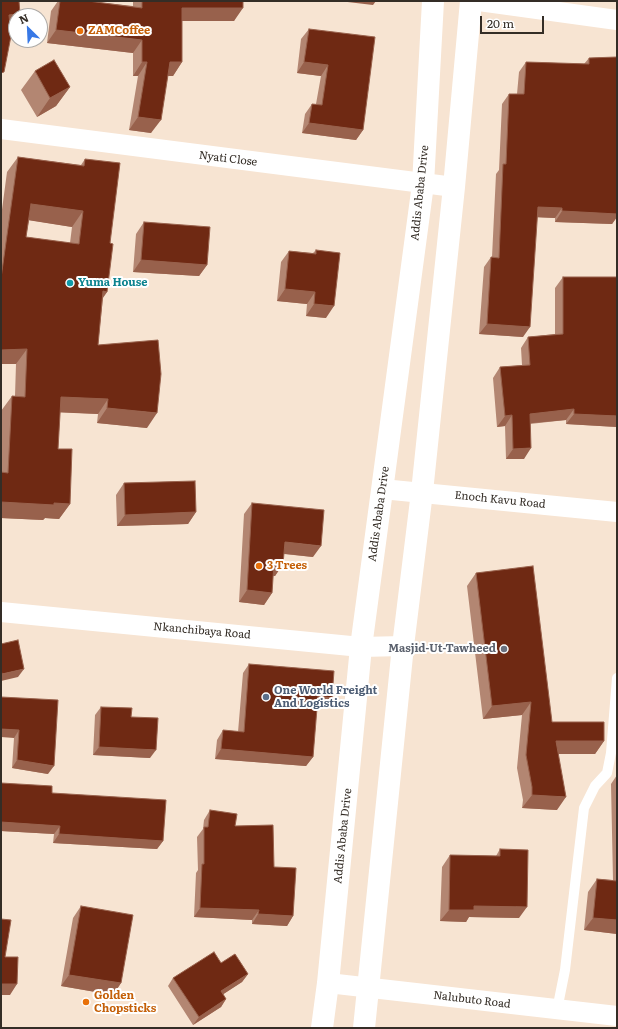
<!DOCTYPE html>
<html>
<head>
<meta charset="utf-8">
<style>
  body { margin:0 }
  #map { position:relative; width:618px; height:1029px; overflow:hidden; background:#f7e4d2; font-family:Literata,serif }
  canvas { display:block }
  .frame { position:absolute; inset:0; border:2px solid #342d26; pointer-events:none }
  .north { position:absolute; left:8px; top:8px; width:40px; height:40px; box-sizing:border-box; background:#fff; border:1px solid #aeaba8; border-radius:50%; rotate:336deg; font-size:11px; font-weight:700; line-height:16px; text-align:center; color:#342d26 }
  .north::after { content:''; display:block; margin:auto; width:14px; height:18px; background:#3778e6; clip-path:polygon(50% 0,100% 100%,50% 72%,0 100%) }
  .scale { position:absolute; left:480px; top:16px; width:64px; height:18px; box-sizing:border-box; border:2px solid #342d26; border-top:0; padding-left:5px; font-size:12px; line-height:14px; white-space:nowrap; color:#342d26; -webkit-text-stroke:3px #fff; paint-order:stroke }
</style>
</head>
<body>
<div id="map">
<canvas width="618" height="1029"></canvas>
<div class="frame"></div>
<div class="north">N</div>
<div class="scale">20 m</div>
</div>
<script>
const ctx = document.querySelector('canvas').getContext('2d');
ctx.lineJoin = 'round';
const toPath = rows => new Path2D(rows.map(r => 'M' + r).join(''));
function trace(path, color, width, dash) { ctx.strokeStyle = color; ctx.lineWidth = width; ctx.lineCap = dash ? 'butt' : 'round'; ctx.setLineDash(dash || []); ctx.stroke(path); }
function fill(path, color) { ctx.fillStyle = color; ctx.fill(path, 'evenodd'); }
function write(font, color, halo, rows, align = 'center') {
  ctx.font = font + ' Literata,serif'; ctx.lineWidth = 4; ctx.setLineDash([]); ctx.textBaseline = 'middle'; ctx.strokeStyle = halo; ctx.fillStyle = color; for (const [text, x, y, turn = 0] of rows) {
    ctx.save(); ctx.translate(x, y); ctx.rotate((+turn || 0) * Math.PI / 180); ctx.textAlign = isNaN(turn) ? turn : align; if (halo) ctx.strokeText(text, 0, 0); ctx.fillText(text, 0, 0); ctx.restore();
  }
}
trace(toPath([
  [557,1010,565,970,584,808,595,786,607,773,611,753,617,678]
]), '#fff', 10);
trace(toPath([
  [479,1,617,20],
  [1,129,454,187],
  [382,489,617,512],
  [1,612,361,647,403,646],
  [328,983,617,1016]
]), '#fff', 20);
trace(toPath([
  [322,1028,328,983,361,647,423,184,433,1],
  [364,1028,403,646,422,492,454,187,471,1]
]), '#fff', 22);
fill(toPath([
  [58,1,88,1,133,6,133,1,243,1,234,21,182,21,182,62,173,76,168,76,151,133,129,130,138,76,133,76,133,53,47,43,51,11],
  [309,29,363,130,356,140,302,133,305,114,312,104,316,104,321,76,297,73,301,39],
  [617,57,617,217,612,224,555,222,555,218,537,217,523,337,479,334,484,267,491,257,492,257,496,174,499,170,502,104,509,94,517,94,519,72,526,62,584,64,589,58],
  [35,71,70,87,56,106,37,117,21,90],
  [18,157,81,165,85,159,110,243,107,292,103,298,98,345,147,428,97,423,98,414,60,412,58,449,70,504,59,519,45,518,43,520,1,518,1,411,12,396,15,396,16,364,1,364,1,217,7,172],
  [29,220,72,227,70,243,26,237],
  [144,222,207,265,199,276,133,272,136,234],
  [316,250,326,318,306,316,307,304,277,301,281,262,289,251,313,253],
  [563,277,617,427,566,424,566,420,530,424,524,459,506,459,505,426,497,427,493,378,500,367,522,365,521,348,528,337,555,334,555,288],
  [124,483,196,512,188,524,117,526,116,495],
  [252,503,313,557,284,554,283,564,275,576,273,575,272,593,264,605,239,602,244,514],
  [476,573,552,722,604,741,595,754,559,754,557,810,522,808,523,800,517,768,522,715,483,719,467,586],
  [249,664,325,707,317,706,313,757,306,766,215,759,217,740,223,730,238,732,243,673],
  [1,697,48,774,12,768,14,738],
  [101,707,131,717,150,758,93,755,95,715],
  [617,775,617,934,584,930,588,892,597,879,613,880,611,784],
  [1,783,52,793,163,841,157,849,53,843,54,834,1,831],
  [210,810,235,826,274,867,293,916,287,926,252,924,252,920,194,917,196,873,198,870,197,837,203,829,204,820],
  [500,849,519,918,469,917,466,922,440,921,442,867,450,855,496,856],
  [81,906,121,983,113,995,61,986,73,918],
  [221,963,248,974,242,982,223,994,226,999,221,1007,193,1025,168,986,173,978]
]), '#b38672');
fill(toPath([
  [339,1,376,1,373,5],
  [182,8,243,8,234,21,173,21],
  [20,14,19,16,16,16,16,20,13,24,2,25,9,15],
  [56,30,142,40,133,53,47,43],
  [142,62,147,62,138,76,133,76],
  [170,62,182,62,173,76,161,76],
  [304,62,328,65,321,76,297,73],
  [70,87,56,106,37,117,50,98],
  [138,117,161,120,151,133,129,130],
  [309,123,363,130,356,140,302,133],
  [31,204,83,211,72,227,21,219],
  [538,207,562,208,555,218,531,217],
  [562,211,617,214,617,217,612,224,555,222],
  [141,260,207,265,199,276,133,272],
  [285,289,315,292,307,304,277,301],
  [103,291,107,292,96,307],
  [314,304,334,306,326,318,306,316],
  [487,324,530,327,523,337,479,334],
  [27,349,16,364,1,364,1,350],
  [61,397,108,399,98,414,50,412],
  [107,408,157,413,147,428,97,423],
  [574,409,566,420,522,424,530,414],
  [574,414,617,416,617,427,566,424],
  [512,415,505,426,497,427,505,416],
  [531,448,524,459,506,459,513,449],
  [1,502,54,503,70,504,59,519,45,518,43,520,1,518],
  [196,512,188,524,117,526,125,515],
  [285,542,321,546,313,557,277,553],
  [274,563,283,564,275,576,266,575],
  [247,590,272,593,264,605,239,602],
  [24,669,18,677,1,681,1,675,2,674],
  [318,696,332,698,325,707,311,706],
  [531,702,522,715,483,719,492,706],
  [1,729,19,730,14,738,1,737],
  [556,741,604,741,595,754,547,754],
  [99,747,156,750,150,758,93,755],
  [221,749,313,757,306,766,215,759],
  [17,760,54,766,48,774,12,768],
  [532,795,566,797,557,810,522,808],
  [1,822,60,826,54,834,1,831],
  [59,834,163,841,157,849,53,843],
  [474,906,527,907,519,918,469,917,466,922,440,921,449,910],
  [200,908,259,910,252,920,194,917],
  [258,914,293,916,287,926,252,924],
  [593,918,617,920,617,934,584,930],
  [248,974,242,982,216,999,221,991],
  [69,975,121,983,113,995,61,986],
  [1,984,17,984,10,995,1,995],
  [226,999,221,1007,193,1025,199,1017]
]), '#98614c');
const building = toPath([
  [1,1,19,1,20,14,9,15,11,36,4,72,1,73,1,1],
  [60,1,88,1,142,8,142,1,243,1,243,8,182,8,182,62,170,62,161,120,138,117,147,62,142,62,142,40,56,30,60,1],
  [309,29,375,37,363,130,309,123,312,104,322,105,328,65,304,62,309,29],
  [617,57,617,214,562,211,562,208,538,207,530,327,487,324,491,257,499,258,503,164,506,164,509,94,524,94,526,62,589,64,589,58,617,57],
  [54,60,70,87,50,98,35,71,54,60],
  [18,157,84,166,85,159,120,163,110,243,113,244,107,292,103,291,98,345,158,340,161,374,157,413,107,408,108,399,61,397,58,449,72,449,70,504,54,503,54,505,1,502,1,472,8,473,12,396,25,397,27,349,1,350,1,278,18,157],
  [31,204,83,211,79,244,26,237,31,204],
  [144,222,210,227,207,265,141,260,144,222],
  [316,250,340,253,334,306,314,304,315,292,285,289,289,251,316,254,316,250],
  [563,277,617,277,617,416,574,414,574,409,530,414,531,448,513,449,512,415,505,416,500,367,530,365,528,337,563,334,563,277],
  [195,481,196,512,125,515,124,483,195,481],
  [252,503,324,510,321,546,285,542,283,564,274,563,272,593,247,590,252,503],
  [533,566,552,722,604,722,604,741,556,741,566,797,532,795,532,787,526,755,531,702,492,706,476,573,533,566],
  [18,640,24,669,2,674,1,670,1,644,18,640],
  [249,664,334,671,332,698,318,696,313,757,221,749,223,730,244,732,249,664],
  [1,697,58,700,54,766,17,760,19,730,1,729,1,697],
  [101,707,132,708,131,717,158,718,156,750,99,747,101,707],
  [1,783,52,786,52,793,166,800,163,841,59,834,60,826,1,822,1,783],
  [210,810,237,814,235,826,273,825,274,867,296,868,293,916,258,914,259,910,200,908,202,864,204,864,204,827,208,827,210,810],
  [500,849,528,850,527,907,474,906,474,910,449,910,450,855,500,856,500,849],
  [597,879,617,881,617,920,593,918,597,879],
  [81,906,133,915,121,983,69,975,81,906],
  [1,919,11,920,5,957,18,957,17,984,1,984,1,919],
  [214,952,221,963,235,954,248,974,221,991,226,999,199,1017,173,978,214,952]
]);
fill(building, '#6f2913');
trace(building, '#98614c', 1);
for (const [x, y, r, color] of [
  [80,31,4,"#e8710a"],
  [70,283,4,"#0f9aa8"],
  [259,566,4,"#e8710a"],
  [504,649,4,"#6b7280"],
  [266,697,4,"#5c6f8a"],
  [86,1002,4,"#e8710a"]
]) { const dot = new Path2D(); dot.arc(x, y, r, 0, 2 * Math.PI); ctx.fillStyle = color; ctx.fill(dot); trace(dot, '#fff', 1.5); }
write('bold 11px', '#c56008', '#fff', [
  ["ZAMCoffee",88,31],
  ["3 Trees",267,566],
  ["Golden",94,996],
  ["Chopsticks",94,1009]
], 'left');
write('11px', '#342d26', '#fff', [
  ["Nyati Close",228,159,7],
  ["Addis Ababa Drive",420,193,-84],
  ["Enoch Kavu Road",500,500,6],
  ["Addis Ababa Drive",379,514,-82],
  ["Nkanchibaya Road",202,631,5],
  ["Addis Ababa Drive",343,836,-84],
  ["Nalubuto Road",472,1000,7]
]);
write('bold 11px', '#0d838f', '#fff', [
  ["Yuma House",78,283]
], 'left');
write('bold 11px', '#5b616d', '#fff', [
  ["Masjid-Ut-Tawheed",496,649]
], 'right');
write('bold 11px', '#4e5e75', '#fff', [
  ["One World Freight",274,691],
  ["And Logistics",274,704]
], 'left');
</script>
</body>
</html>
